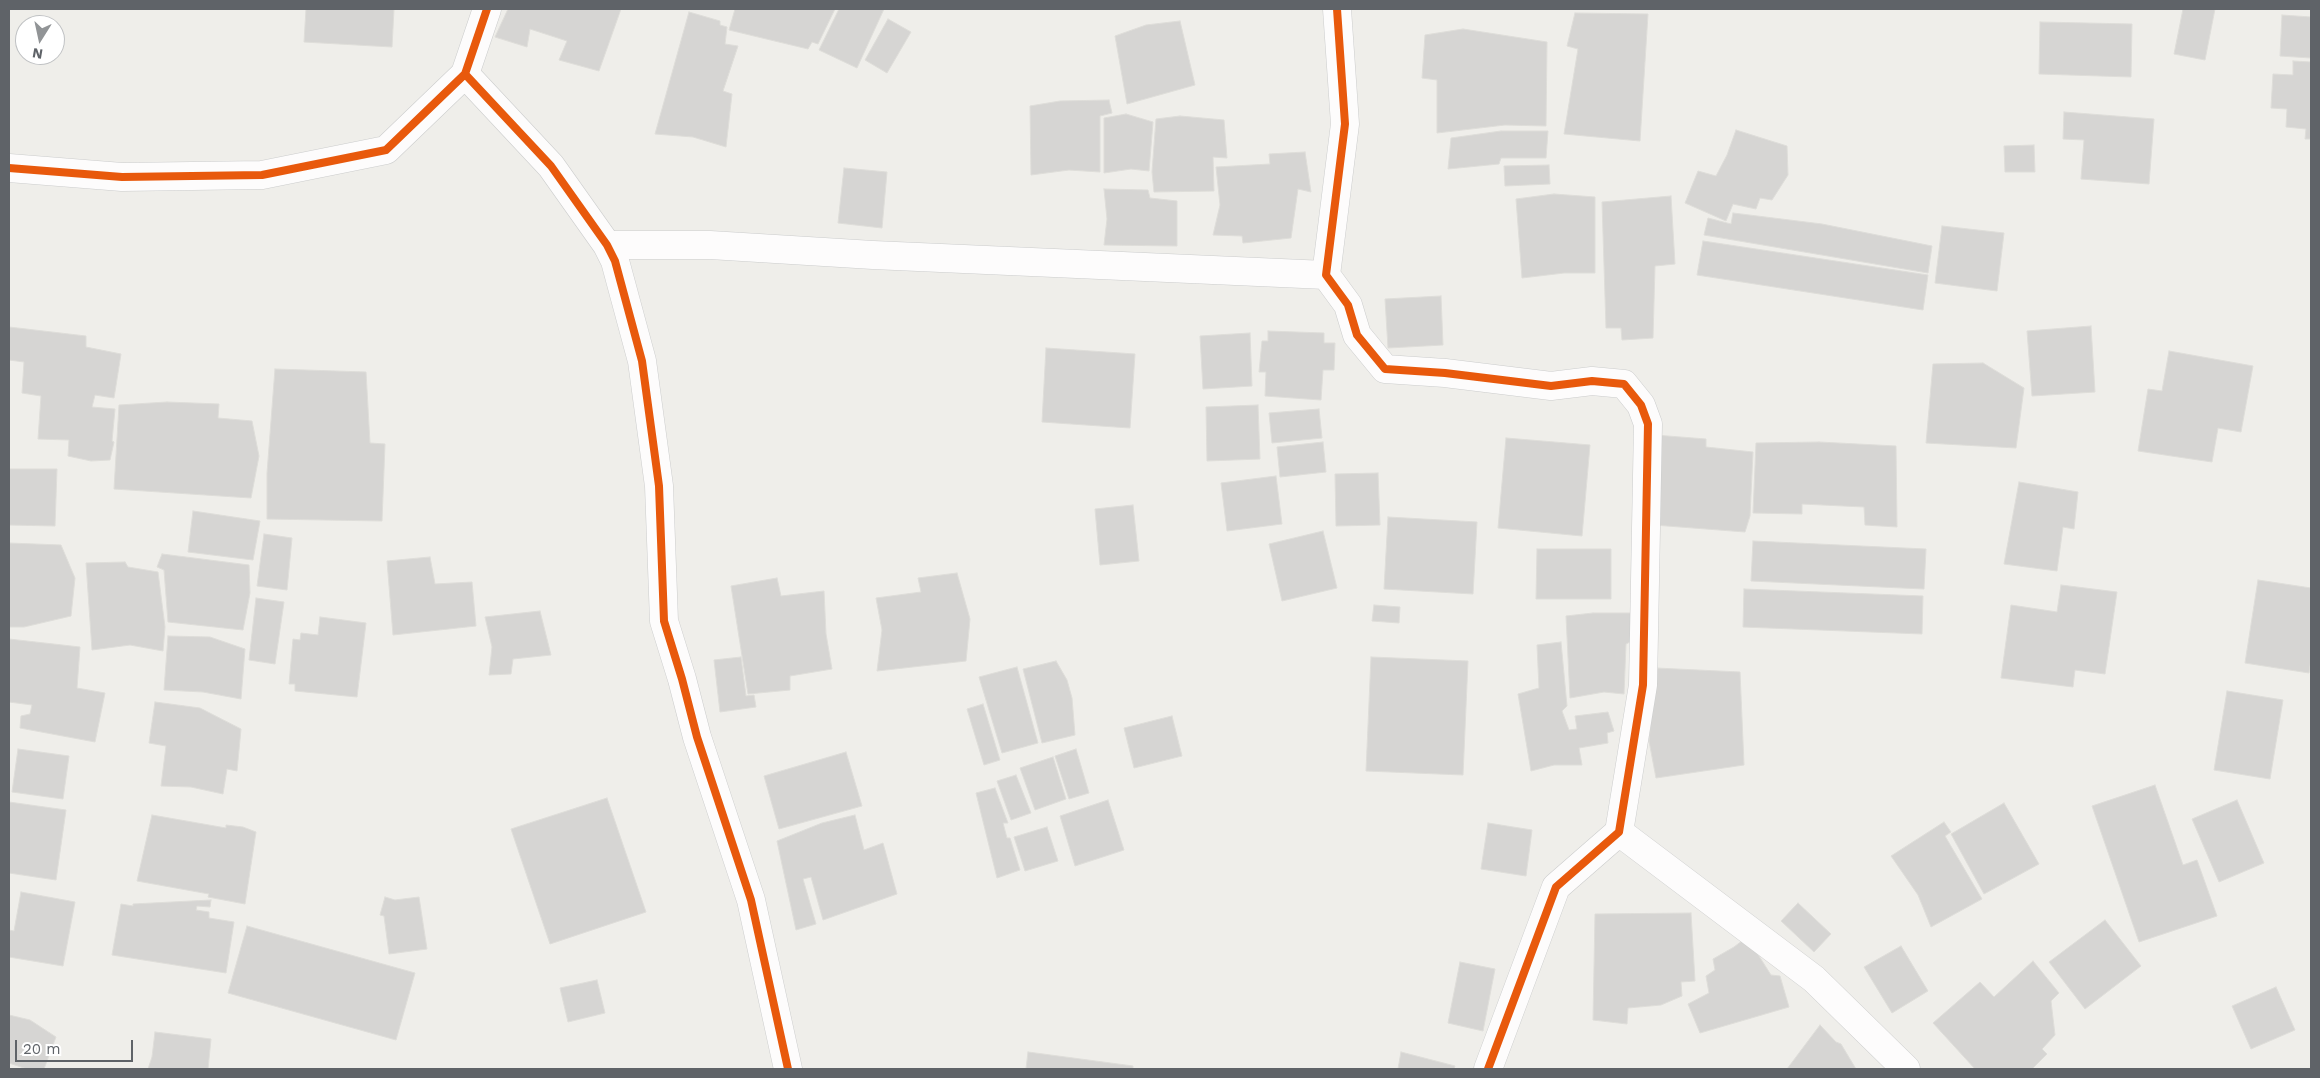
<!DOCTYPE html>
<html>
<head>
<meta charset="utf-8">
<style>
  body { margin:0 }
  #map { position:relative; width:2320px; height:1078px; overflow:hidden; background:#efeeea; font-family:"Work Sans",sans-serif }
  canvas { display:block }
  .frame { position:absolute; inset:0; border:10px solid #5f6368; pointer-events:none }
  .north { position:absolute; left:15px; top:15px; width:50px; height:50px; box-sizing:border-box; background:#fff; border:1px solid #bfc1c3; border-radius:50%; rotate:190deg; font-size:14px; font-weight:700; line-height:20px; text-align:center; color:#5f6368 }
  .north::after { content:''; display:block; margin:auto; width:18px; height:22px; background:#919496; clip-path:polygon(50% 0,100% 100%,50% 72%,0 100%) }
  .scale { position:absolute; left:15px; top:1040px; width:118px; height:22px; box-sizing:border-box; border:2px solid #5f6368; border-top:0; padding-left:6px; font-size:15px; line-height:18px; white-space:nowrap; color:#5f6368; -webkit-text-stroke:4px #fff; paint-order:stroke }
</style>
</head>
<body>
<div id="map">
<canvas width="2320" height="1078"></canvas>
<div class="frame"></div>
<div class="north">N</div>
<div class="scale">20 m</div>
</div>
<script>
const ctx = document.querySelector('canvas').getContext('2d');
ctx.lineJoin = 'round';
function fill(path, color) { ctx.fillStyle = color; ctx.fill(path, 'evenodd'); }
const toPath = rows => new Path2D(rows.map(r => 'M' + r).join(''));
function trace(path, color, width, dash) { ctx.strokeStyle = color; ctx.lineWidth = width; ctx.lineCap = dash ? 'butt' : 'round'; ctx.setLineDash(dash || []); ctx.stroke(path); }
const building = toPath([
  [306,9,394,9,392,47,304,42,306,9],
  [508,9,621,9,599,71,559,60,567,41,530,29,527,47,495,37,508,9],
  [735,9,835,9,818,44,812,42,808,49,729,30,735,9],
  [839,9,884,9,857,68,819,50,839,9],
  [2183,9,2215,9,2205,60,2174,54,2183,9],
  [689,12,720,21,720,25,727,27,725,44,738,46,723,91,732,94,726,147,693,137,655,134,689,12],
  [1575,13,1648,14,1640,141,1564,134,1578,49,1567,46,1575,13],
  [2282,15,2311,17,2311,58,2280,56,2282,15],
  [888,19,911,32,887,73,865,60,888,19],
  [1180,21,1195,85,1127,104,1115,36,1146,25,1180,21],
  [2040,22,2132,24,2131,77,2039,74,2040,22],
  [1463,29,1547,42,1546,126,1505,125,1437,133,1437,80,1422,78,1425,35,1463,29],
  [2293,61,2311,62,2311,139,2305,139,2306,129,2286,127,2287,109,2271,108,2273,74,2293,75,2293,61],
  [1109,100,1112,113,1100,116,1100,172,1069,170,1031,175,1030,106,1060,101,1109,100],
  [2064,112,2154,119,2149,184,2081,179,2084,140,2063,139,2064,112],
  [1126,114,1153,122,1149,171,1131,169,1104,173,1104,118,1126,114],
  [1180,116,1224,120,1227,158,1213,157,1214,191,1154,192,1152,172,1156,119,1180,116],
  [1736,130,1787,146,1788,175,1772,200,1760,198,1756,209,1733,204,1726,221,1685,203,1698,171,1716,176,1727,155,1736,130],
  [1501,131,1548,131,1546,158,1501,158,1499,164,1448,169,1451,138,1501,131],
  [2034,145,2035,172,2005,172,2004,146,2034,145],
  [1305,152,1311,192,1298,189,1291,238,1243,243,1242,236,1213,235,1220,205,1216,167,1270,164,1269,154,1305,152],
  [1549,165,1550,184,1505,186,1504,166,1549,165],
  [844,168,887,172,882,228,838,223,844,168],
  [1104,189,1148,190,1150,198,1177,201,1177,246,1104,245,1107,219,1104,189],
  [1554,194,1595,197,1595,273,1564,273,1522,278,1516,199,1554,194],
  [1671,196,1675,264,1655,266,1653,338,1622,340,1621,328,1606,328,1602,202,1671,196],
  [1733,213,1822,224,1932,246,1928,273,1704,235,1708,218,1731,224,1733,213],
  [1942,226,2004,233,1997,291,1935,283,1942,226],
  [1703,241,1928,275,1923,310,1697,275,1703,241],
  [1441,296,1443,345,1388,348,1385,299,1441,296],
  [2091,326,2095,392,2032,396,2027,331,2091,326],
  [9,327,86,336,86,347,121,354,114,398,95,395,92,407,115,409,112,441,114,442,110,460,91,461,68,456,69,440,38,439,41,396,22,393,24,362,9,360,9,327],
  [1268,331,1324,333,1324,343,1335,343,1334,370,1323,370,1321,400,1265,396,1266,372,1259,372,1262,341,1268,341,1268,331],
  [1250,333,1252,386,1203,389,1200,336,1250,333],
  [1046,348,1135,354,1130,428,1042,422,1046,348],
  [2169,351,2253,366,2241,432,2218,428,2212,462,2138,451,2148,389,2162,391,2169,351],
  [1983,363,2024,388,2016,448,1926,443,1933,364,1983,363],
  [275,369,366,372,370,443,385,444,382,521,267,519,267,473,275,369],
  [167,402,219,404,218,418,252,421,259,456,251,498,114,489,119,405,167,402],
  [1258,405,1260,459,1207,461,1206,407,1258,405],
  [1319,409,1322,438,1272,443,1269,413,1319,409],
  [1655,435,1706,439,1706,447,1753,452,1750,516,1745,532,1654,525,1655,435],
  [1506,438,1590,445,1582,536,1498,528,1506,438],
  [1323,442,1326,472,1280,477,1277,447,1323,442],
  [1819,442,1896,446,1897,527,1865,525,1864,507,1802,504,1802,514,1753,513,1756,443,1819,442],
  [9,469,57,469,55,526,9,525,9,469],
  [1378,473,1380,525,1336,526,1335,474,1378,473],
  [1276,476,1282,524,1227,531,1221,483,1276,476],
  [2019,482,2078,492,2074,529,2063,527,2057,571,2004,564,2019,482],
  [1133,505,1139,561,1100,565,1095,509,1133,505],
  [193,511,260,521,253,560,188,552,193,511],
  [1388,517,1477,522,1473,594,1384,589,1388,517],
  [1323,531,1337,588,1282,601,1269,544,1323,531],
  [264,534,292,538,287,590,257,586,264,534],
  [1753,541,1926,549,1924,589,1751,581,1753,541],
  [9,543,61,545,75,578,71,616,24,627,9,627,9,543],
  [1537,549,1611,549,1611,599,1536,599,1537,549],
  [162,554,249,565,250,593,243,630,168,622,164,570,157,567,162,554],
  [430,557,435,584,472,582,476,626,393,635,387,561,430,557],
  [125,562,128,567,158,572,165,627,163,651,130,645,92,650,86,563,125,562],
  [957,573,970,619,966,661,877,671,882,630,876,598,921,592,918,578,957,573],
  [777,578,781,596,824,591,826,634,832,669,790,676,790,690,748,694,731,586,777,578],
  [2258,580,2311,588,2311,658,2309,673,2245,663,2258,580],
  [2061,585,2117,592,2105,674,2075,670,2073,687,2001,678,2011,605,2057,612,2061,585],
  [1744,589,1923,596,1922,634,1743,627,1744,589],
  [256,598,284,602,275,664,249,660,256,598],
  [1374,605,1400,607,1399,623,1372,621,1374,605],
  [540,611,551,655,513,659,511,674,489,675,492,647,485,617,540,611],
  [1593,613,1640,613,1638,638,1626,644,1624,694,1604,692,1570,698,1566,616,1593,613],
  [320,617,366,623,357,697,295,691,295,684,289,684,293,639,300,640,301,633,318,635,320,617],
  [168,636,210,637,245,649,241,699,203,692,164,690,168,636],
  [9,639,80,647,77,688,105,693,95,742,20,728,21,716,30,714,32,705,9,702,9,639],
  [1561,642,1567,706,1562,711,1569,730,1577,729,1575,716,1608,712,1614,731,1607,733,1608,743,1579,748,1582,765,1554,765,1531,771,1518,694,1539,688,1537,645,1561,642],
  [741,657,746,696,754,695,756,707,720,712,714,660,741,657],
  [1371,657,1468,661,1463,775,1366,771,1371,657],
  [1056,661,1067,680,1072,698,1075,735,1042,743,1023,669,1056,661],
  [1017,667,1038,743,1002,753,979,677,1017,667],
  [1656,668,1740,672,1744,765,1656,778,1649,741,1656,668],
  [2227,691,2283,700,2270,779,2214,770,2227,691],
  [155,702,200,708,241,729,237,771,227,769,223,794,191,787,161,786,166,746,149,743,155,702],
  [983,704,1000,760,984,765,967,709,983,704],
  [1172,716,1182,756,1134,768,1124,728,1172,716],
  [18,749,69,756,63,799,12,792,18,749],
  [1076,749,1089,793,1069,799,1055,756,1076,749],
  [846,752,862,806,779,829,764,776,846,752],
  [1053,757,1066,799,1035,810,1020,768,1053,757],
  [1016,775,1031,813,1011,820,997,781,1016,775],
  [2155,785,2183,865,2197,860,2217,916,2139,942,2092,806,2155,785],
  [995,788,1008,823,1003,823,1007,838,1010,838,1020,870,997,878,976,793,995,788],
  [607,798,646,912,550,944,511,829,607,798],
  [1108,800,1124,850,1075,866,1060,816,1108,800],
  [2237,800,2264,863,2219,882,2192,819,2237,800],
  [9,802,66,810,56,880,9,873,9,802],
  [2004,803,2039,864,1984,894,1951,834,2004,803],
  [152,815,226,828,226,825,243,827,256,832,245,904,208,897,209,894,137,881,152,815],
  [855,815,864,850,883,843,897,894,823,920,811,877,803,879,816,924,796,930,777,841,822,823,855,815],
  [1944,822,1951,832,1945,836,1982,899,1931,927,1918,895,1891,856,1944,822],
  [1488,823,1532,830,1526,876,1481,869,1488,823],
  [1047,827,1058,861,1025,871,1014,837,1047,827],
  [21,892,75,902,63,966,9,957,9,930,14,931,21,892],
  [385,897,395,900,419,897,427,949,389,954,384,916,380,915,385,897],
  [211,900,210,907,197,906,196,910,209,912,209,918,234,922,226,973,112,955,121,904,133,906,133,904,211,900],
  [1798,903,1831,934,1814,952,1781,921,1798,903],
  [1691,913,1695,981,1681,982,1682,996,1661,1005,1628,1008,1627,1024,1593,1020,1595,914,1691,913],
  [2105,920,2141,966,2085,1009,2049,962,2105,920],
  [247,926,415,973,396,1040,228,993,247,926],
  [1747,937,1771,975,1780,976,1789,1007,1700,1033,1688,1004,1709,993,1706,976,1715,970,1713,959,1734,947,1747,937],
  [1901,946,1928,991,1892,1013,1864,967,1901,946],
  [2033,961,2059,993,2051,1001,2055,1035,2042,1049,2047,1054,2032,1069,1975,1069,1933,1023,1980,982,1994,997,2033,961],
  [1460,962,1495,969,1483,1031,1448,1023,1460,962],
  [597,980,605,1013,568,1022,560,988,597,980],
  [2276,987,2295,1030,2251,1049,2232,1006,2276,987],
  [9,1015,30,1020,56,1037,44,1069,27,1069,9,1063,9,1015],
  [1820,1025,1836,1042,1841,1044,1856,1069,1787,1069,1820,1025],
  [155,1032,211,1039,208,1069,148,1069,152,1057,155,1032],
  [1028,1052,1133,1066,1133,1069,1026,1069,1028,1052],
  [1401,1052,1455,1066,1454,1069,1398,1069,1401,1052]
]);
fill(building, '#d6d5d3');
trace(building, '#deddd9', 1);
const minor = toPath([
  [487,9,465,74,551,166,607,245,615,261,642,361,659,486,664,621,682,679,697,737,751,900,788,1069],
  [1337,9,1345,124,1326,275,1348,305,1357,335,1385,369,1445,373,1551,386,1592,381,1624,384,1641,405,1648,424,1643,685,1619,832,1556,887,1488,1069],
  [9,168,122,177,262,175,386,150,465,74],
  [607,245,710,245,873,255,1326,275],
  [1619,832,1814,979,1906,1069]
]);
trace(minor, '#cbcccc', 29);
trace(minor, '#fdfcfc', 28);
trace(toPath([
  [487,9,465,74,551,166,607,245,615,261,642,361,659,486,664,621,682,679,697,737,751,900,788,1069],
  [1337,9,1345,124,1326,275,1348,305,1357,335,1385,369,1445,373,1551,386,1592,381,1624,384,1641,405,1648,424,1643,685,1619,832,1556,887,1488,1069],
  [9,168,122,177,262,175,386,150,465,74]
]), '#e8590c', 8);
</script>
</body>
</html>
